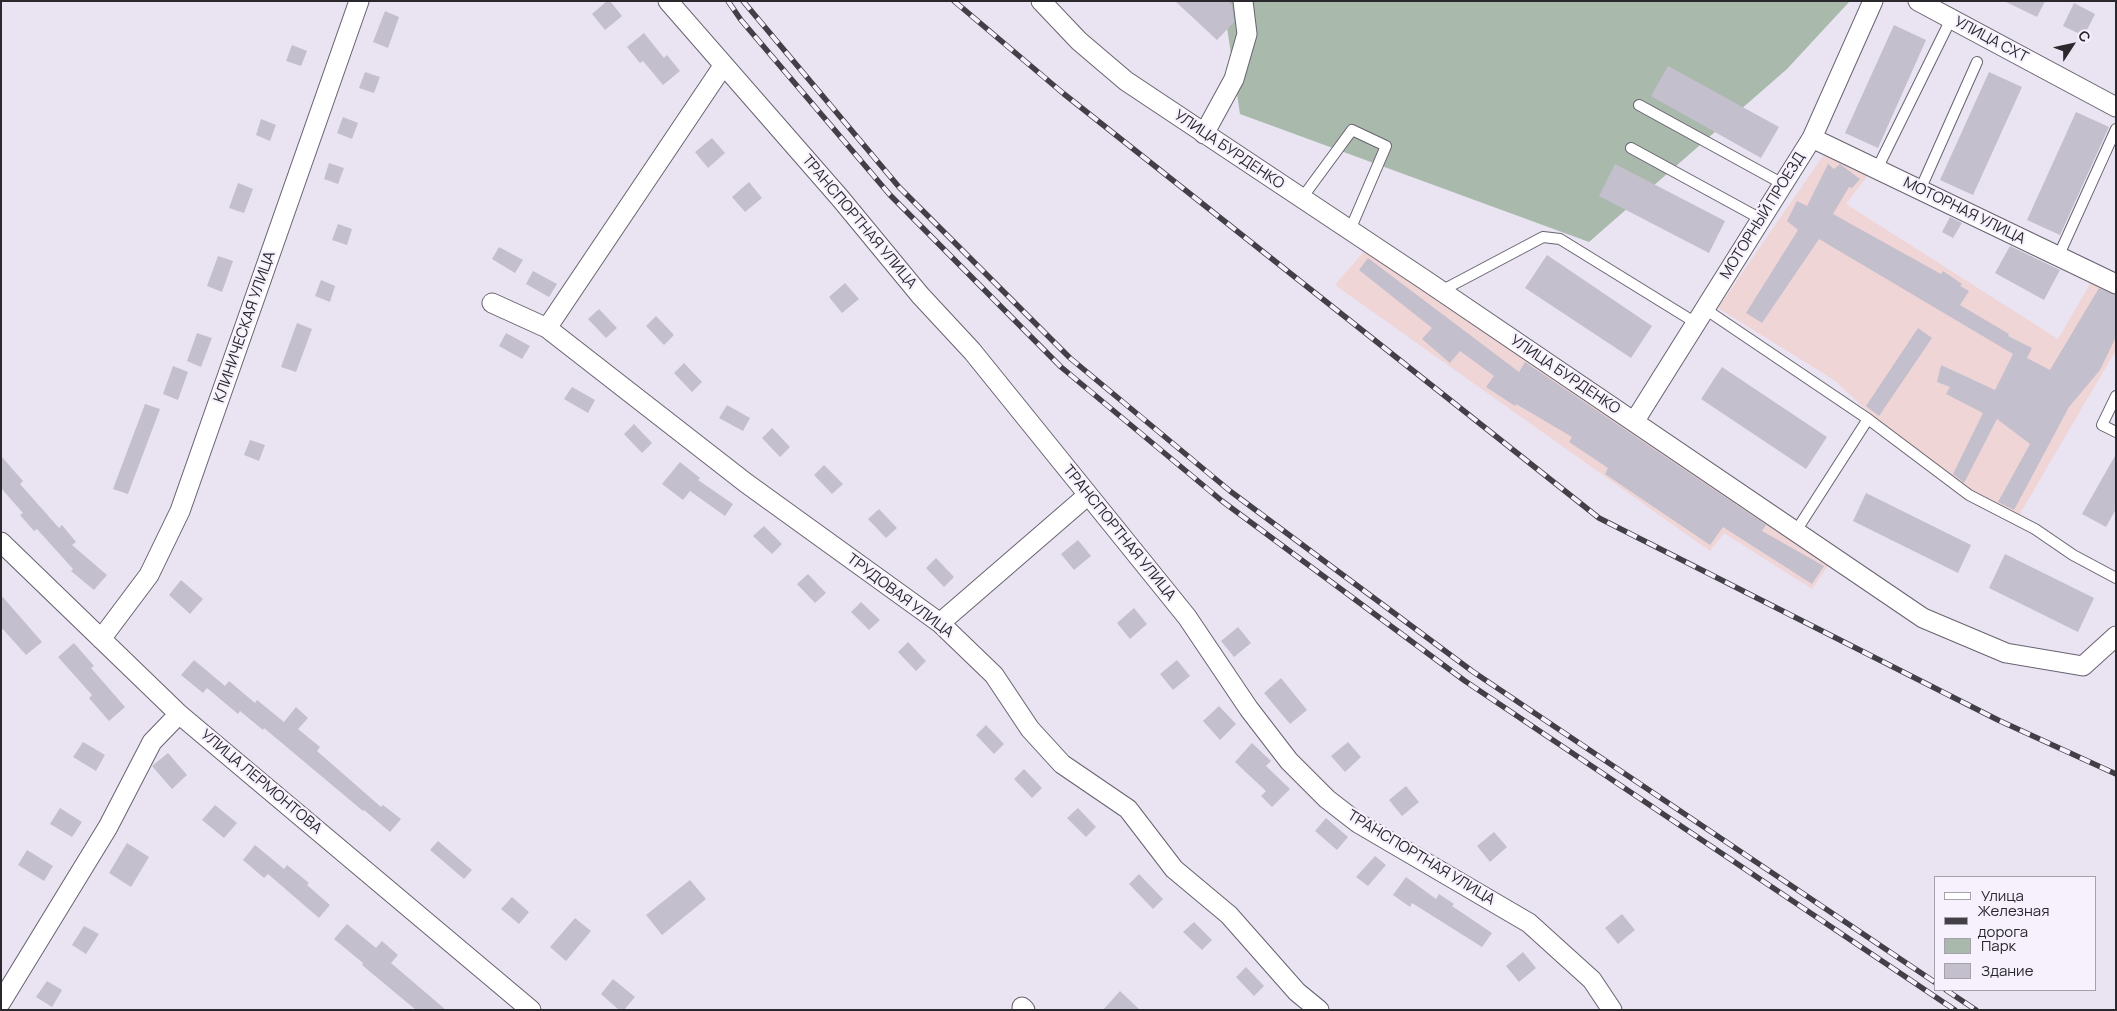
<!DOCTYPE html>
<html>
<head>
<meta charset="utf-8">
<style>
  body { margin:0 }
  #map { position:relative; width:2117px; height:1011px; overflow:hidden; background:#e9e3f2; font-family:Manrope,sans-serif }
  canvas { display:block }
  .frame { position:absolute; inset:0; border:2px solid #2a282d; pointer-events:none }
  .legend { position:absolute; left:1934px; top:876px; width:162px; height:115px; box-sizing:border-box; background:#f6f1fd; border:1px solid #a4a1aa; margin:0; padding:6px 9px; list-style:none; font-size:15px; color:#2a282d }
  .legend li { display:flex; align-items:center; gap:10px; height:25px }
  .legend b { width:25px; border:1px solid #a4a1aa }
  .north { position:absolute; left:2047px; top:20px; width:50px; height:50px; -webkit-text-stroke:4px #f6f1fd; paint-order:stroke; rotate:55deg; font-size:14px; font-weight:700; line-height:20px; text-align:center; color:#2a282d }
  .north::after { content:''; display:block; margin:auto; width:18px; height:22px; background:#2a282d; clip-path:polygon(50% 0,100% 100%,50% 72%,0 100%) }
</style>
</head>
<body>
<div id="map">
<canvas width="2117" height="1011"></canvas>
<div class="frame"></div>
<ul class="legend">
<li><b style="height:6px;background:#fff"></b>Улица</li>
<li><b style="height:6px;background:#423f46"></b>Железная дорога</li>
<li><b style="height:14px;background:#a9baad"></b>Парк</li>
<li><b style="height:14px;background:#c4bfcd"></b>Здание</li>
</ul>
<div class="north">С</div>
</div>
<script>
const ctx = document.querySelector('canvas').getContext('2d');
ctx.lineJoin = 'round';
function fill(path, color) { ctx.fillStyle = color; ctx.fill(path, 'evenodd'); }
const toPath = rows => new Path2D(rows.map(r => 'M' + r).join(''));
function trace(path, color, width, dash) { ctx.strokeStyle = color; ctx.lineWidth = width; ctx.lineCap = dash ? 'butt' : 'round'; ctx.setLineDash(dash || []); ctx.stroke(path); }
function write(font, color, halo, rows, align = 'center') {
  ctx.font = font + ' Manrope,sans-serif'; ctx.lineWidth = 4.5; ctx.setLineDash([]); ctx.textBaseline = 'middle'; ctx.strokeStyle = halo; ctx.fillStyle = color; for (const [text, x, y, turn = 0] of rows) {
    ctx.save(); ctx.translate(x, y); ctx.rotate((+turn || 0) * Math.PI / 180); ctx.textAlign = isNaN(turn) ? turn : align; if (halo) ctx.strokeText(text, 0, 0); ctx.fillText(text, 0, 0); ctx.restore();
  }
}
fill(toPath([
  [1825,153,1867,176,1846,204,2058,339,2094,277,2116,289,2116,350,2018,517,1941,478,1834,380,1718,308],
  [1366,249,1830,563,1812,589,1724,533,1710,551,1335,285]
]), '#f0d5d6');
fill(toPath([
  [1223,1,1850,1,1787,69,1589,242,1240,114]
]), '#a9baad');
fill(toPath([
  [607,1,610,1,622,16,605,30,592,14],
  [1175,1,1228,1,1232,5,1234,22,1217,40],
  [2004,1,2045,1,2037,17],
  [2074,3,2095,14,2084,36,2063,26],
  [385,11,399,17,388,48,373,42],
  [1894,25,1926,40,1878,148,1845,133],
  [644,33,664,58,667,55,680,71,663,85,643,61,640,63,627,47],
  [292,45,307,51,301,66,286,61],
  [1668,66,1779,127,1761,158,1651,96],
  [365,72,380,77,374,93,359,88],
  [1989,72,2022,87,1973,195,1940,180],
  [2076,112,2109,127,2060,235,2027,220],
  [343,117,358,123,352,139,337,133],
  [261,119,276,125,270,141,256,135],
  [712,138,725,153,708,168,695,152],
  [329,163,344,168,338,184,324,179],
  [1615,164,1725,221,1709,253,1599,196],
  [1828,164,1834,169,1840,164,1860,179,1852,188,1849,187,1833,214,1941,274,1943,271,1962,284,1960,286,1969,291,1960,305,2009,334,2008,336,2032,348,2027,358,2050,370,2099,288,2116,295,2116,337,2100,370,2069,407,2014,510,1998,502,2030,444,1997,419,1964,483,1953,474,1983,413,1946,394,1950,387,1937,382,1941,365,1995,390,2013,354,1819,239,1762,323,1746,313,1798,230,1787,221,1797,201,1807,206],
  [749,182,762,198,745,212,732,197],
  [238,183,253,189,244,213,229,208],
  [1950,217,1962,223,1953,238,1942,232],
  [338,224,352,229,347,245,332,240],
  [2010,246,2060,270,2044,300,1995,273],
  [499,247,523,260,515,273,492,259],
  [1547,255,1652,326,1631,358,1525,288],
  [218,256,233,261,222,292,207,286],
  [1368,258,1519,372,1525,362,1756,518,1766,525,1762,531,1824,566,1812,584,1723,527,1710,545,1605,474,1608,468,1569,442,1572,437,1516,404,1515,406,1486,387,1494,376,1460,351,1450,363,1422,339,1432,328,1359,270],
  [533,271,557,284,549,297,526,284],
  [321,280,335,286,330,302,315,296],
  [845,283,859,299,842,313,829,297],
  [599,309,617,328,606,338,588,319],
  [656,316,674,335,664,345,646,326],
  [297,323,312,329,296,372,281,367],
  [1918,328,1932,338,1879,416,1866,406],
  [197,333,212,338,201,367,187,361],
  [506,333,530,346,522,359,499,346],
  [684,363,702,382,692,392,674,373],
  [173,366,188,372,178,400,163,394],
  [1722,367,1827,437,1806,469,1701,399],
  [572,387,595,400,588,413,564,399],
  [145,404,160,409,128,494,113,489],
  [727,405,750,418,743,431,719,418],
  [634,424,652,443,642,453,624,434],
  [772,428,790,447,780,457,762,438],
  [250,440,265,445,259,461,244,455],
  [2116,454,2116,509,2106,527,2082,514],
  [1,456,23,481,20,484,59,528,62,525,76,542,72,545,107,575,94,590,71,571,73,569,37,529,34,531,20,515,23,513,1,488],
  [680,462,700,478,698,480,733,504,725,516,690,491,683,500,662,484],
  [824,465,843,484,832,494,814,475],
  [1866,493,1971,545,1958,573,1853,521],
  [879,509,897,528,886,538,868,519],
  [764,526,782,544,772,554,753,536],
  [1078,540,1091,556,1074,570,1061,554],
  [2005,554,2094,598,2078,632,1989,588],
  [936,558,954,577,944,587,926,568],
  [808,574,826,593,815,603,797,584],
  [181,580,203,599,190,614,169,595],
  [1,595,42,642,26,655,1,627],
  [861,602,880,620,869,630,851,612],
  [1134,608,1147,624,1130,639,1117,623],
  [1238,627,1251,643,1234,657,1221,641],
  [908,642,926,661,916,671,898,652],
  [74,643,94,666,91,668,125,707,109,721,89,698,92,695,58,657],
  [194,660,225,686,229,681,255,703,257,700,284,722,296,707,308,718,298,729,320,747,317,751,381,807,383,805,401,819,390,832,364,810,363,811,264,728,263,730,240,711,238,714,207,688,203,693,181,675],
  [1177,660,1190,676,1173,690,1160,674],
  [1281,678,1307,710,1290,724,1264,693],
  [1219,706,1236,724,1220,740,1203,721],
  [986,725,1004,744,994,754,976,735],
  [83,742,105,755,96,771,73,757],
  [1348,742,1361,757,1345,772,1331,756],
  [1252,743,1271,761,1266,766,1290,789,1272,807,1261,796,1266,791,1235,762],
  [168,753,187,775,172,789,152,766],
  [1024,769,1042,788,1032,798,1014,779],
  [1406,786,1419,802,1402,816,1389,800],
  [215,805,237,823,224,838,202,820],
  [60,808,82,822,72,837,50,824],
  [1078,808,1096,827,1086,837,1067,818],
  [1326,818,1348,837,1337,850,1315,831],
  [1494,832,1507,847,1490,862,1477,846],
  [438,841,472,870,464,879,430,850],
  [127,843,149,857,131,887,109,873],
  [255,845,284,869,287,865,309,883,307,885,330,905,319,918,268,874,264,878,243,860],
  [27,850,53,866,44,881,18,865],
  [1375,856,1386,865,1368,886,1356,877],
  [1139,874,1163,899,1153,909,1129,884],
  [1406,877,1436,899,1439,894,1454,904,1452,906,1492,933,1482,947,1412,903,1410,907,1393,895],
  [690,880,706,899,662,935,646,915],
  [512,897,529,912,519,924,501,909],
  [1622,914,1635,930,1618,944,1605,928],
  [575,918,591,931,566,961,550,947],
  [1194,922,1212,940,1202,950,1183,932],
  [347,924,376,948,382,941,398,955,391,963,446,1010,416,1010,362,965,363,963,334,939],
  [84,926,99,934,86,954,72,945],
  [1523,952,1536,968,1519,982,1506,966],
  [1246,967,1264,986,1254,996,1236,977],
  [613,979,635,997,624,1010,619,1010,601,994],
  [47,981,62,990,52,1007,36,997],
  [1120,991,1140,1010,1103,1010]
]), '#c4bfcd');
const lane = toPath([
  [1639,105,1783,184],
  [1631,148,1761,219],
  [1877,169,1951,19],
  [1920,190,1977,62],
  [1302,198,1352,130,1386,146,1350,230],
  [2058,257,2116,129],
  [1441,291,1543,237,1560,239,1696,323],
  [1705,309,1868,419,1969,495,2035,529,2073,555,2116,578],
  [2116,396,2102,425,2116,432],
  [1796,531,1868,419]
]);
const street = toPath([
  [668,1,840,198,920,295,972,351,1187,617,1249,709,1289,761,1327,799,1358,823,1529,923,1592,980,1612,1010],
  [1041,1,1079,41,1126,81,1425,280,1923,618,2006,653,2083,666,2116,636],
  [1918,1,2116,107],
  [1204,134,1234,79,1247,34,1243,1],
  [1812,138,2116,284],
  [492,303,547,328,746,483,940,623,994,675,1030,729,1062,764,1128,809,1174,869,1229,915,1297,992,1319,1010],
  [547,328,723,66],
  [1634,422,1812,138,1873,1],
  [1,542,179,714,531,1010],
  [940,623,1088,495],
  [101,639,149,575,180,511,359,1],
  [1,1002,108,827,152,742,179,714],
  [1022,1007,1025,1010]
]);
trace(lane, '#686370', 12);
trace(street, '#686370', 21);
trace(lane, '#fff', 10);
trace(street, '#fff', 19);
const rail = toPath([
  [728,1,741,20,890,195,1061,367,1222,501,1465,681,1955,1010],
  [743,1,899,187,1070,358,1230,491,1472,671,1936,983],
  [954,1,1064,94,1599,518,1998,720,2116,774],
  [1946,990,1976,1010]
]);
trace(rail, '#423f46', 5.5);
trace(rail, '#f6f1fd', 4, [11]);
write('15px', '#2a282d', '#f6f1fd', [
  ["УЛИЦА СХТ",1991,40,28],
  ["УЛИЦА БУРДЕНКО",1229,150,34],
  ["МОТОРНАЯ УЛИЦА",1964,211,26],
  ["МОТОРНЫЙ ПРОЕЗД",1763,216,-58],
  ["ТРАНСПОРТНАЯ УЛИЦА",859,222,50],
  ["КЛИНИЧЕСКАЯ УЛИЦА",245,327,-71],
  ["УЛИЦА БУРДЕНКО",1565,375,34],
  ["ТРАНСПОРТНАЯ УЛИЦА",1119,533,51],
  ["ТРУДОВАЯ УЛИЦА",900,596,37],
  ["УЛИЦА ЛЕРМОНТОВА",261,782,40],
  ["ТРАНСПОРТНАЯ УЛИЦА",1421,858,31]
]);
</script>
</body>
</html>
